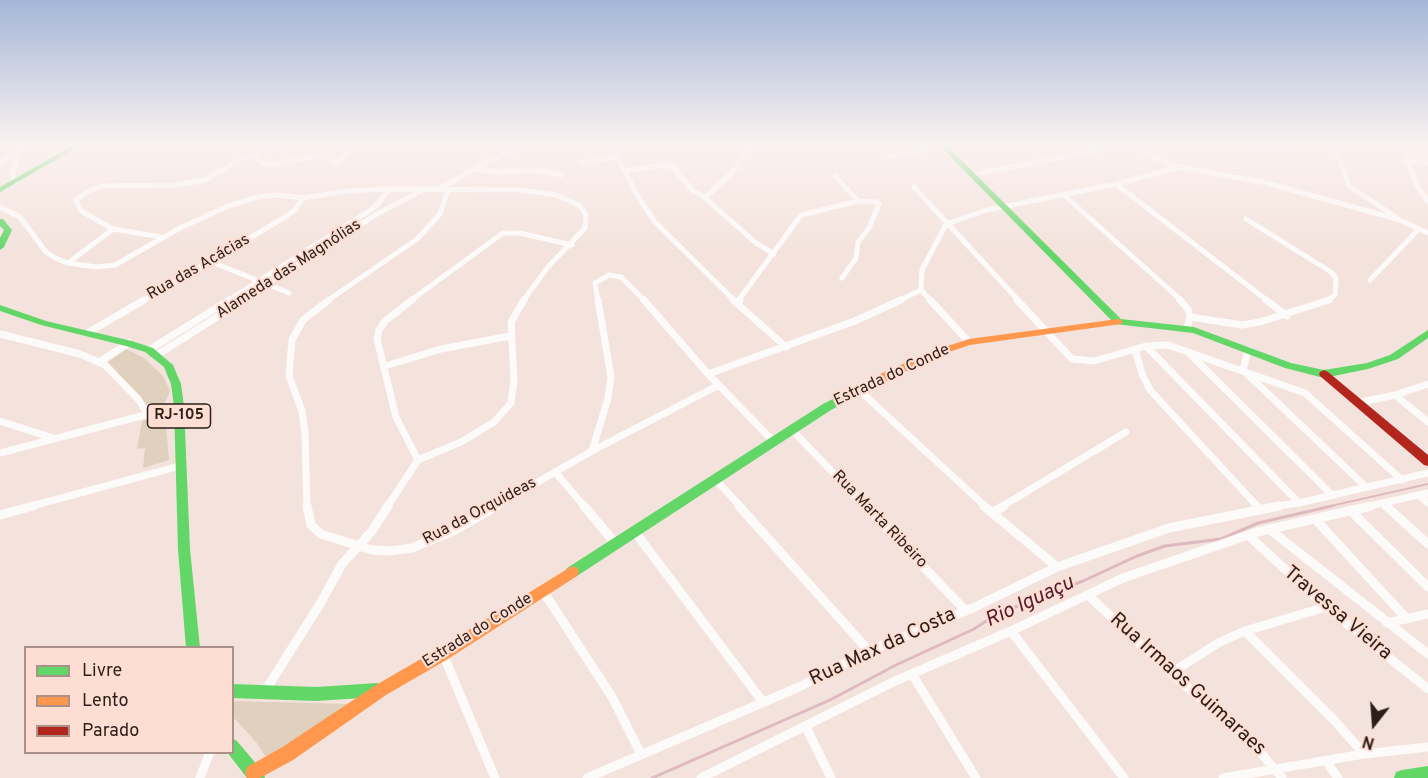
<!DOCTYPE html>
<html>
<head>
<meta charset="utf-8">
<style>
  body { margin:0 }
  #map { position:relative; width:1428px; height:778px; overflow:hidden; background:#f4e3dd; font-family:Overpass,sans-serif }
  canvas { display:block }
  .legend { position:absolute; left:24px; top:646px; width:210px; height:108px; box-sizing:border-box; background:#feded3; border:2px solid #aa9189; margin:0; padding:8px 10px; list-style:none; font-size:18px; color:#2c1e19 }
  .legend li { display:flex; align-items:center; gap:12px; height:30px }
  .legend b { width:30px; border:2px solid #aa9189 }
  .north { position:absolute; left:1344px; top:694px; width:60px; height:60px; -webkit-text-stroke:4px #feded3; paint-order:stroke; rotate:197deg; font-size:16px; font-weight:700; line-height:24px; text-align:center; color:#2c1e19 }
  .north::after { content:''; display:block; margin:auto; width:21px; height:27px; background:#2c1e19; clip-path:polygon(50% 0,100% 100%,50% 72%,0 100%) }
</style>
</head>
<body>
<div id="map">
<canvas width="1428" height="778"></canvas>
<ul class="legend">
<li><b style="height:8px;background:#63d668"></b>Livre</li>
<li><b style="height:8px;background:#ff974d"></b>Lento</li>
<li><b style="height:8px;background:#b3261e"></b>Parado</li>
</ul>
<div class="north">N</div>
</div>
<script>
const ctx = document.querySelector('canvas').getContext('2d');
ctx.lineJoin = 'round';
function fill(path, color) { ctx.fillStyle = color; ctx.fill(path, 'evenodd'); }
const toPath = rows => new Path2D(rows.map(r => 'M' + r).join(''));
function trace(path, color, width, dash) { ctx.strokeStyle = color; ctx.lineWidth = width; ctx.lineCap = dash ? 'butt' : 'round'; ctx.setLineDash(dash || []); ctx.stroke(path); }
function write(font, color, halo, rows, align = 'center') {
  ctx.font = font + ' Overpass,sans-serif'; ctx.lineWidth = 4.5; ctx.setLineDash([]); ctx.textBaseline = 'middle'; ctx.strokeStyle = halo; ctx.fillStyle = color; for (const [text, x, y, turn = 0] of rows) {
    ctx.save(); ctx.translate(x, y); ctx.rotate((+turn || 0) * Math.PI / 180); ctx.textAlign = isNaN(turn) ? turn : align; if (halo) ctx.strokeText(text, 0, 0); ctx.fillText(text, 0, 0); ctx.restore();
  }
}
fill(toPath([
  [126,349,144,358,163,376,170,391,165,403,148,408,108,362],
  [165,414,169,460,143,468,145,448,137,449,142,421],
  [234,701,347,704,342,714,269,762,256,742,233,717]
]), '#e0d0be');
trace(toPath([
  [1326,507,1428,484]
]), '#debac0', 2);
trace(toPath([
  [652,778,830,700,896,665,974,629,997,614,1083,581,1137,556,1165,546,1221,539,1258,523,1332,506]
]), '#debac0', 3);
trace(toPath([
  [611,143,637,195,655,222,735,301],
  [730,143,745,150],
  [1130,143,1169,165,1267,183,1400,220,1428,233],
  [1245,143,1277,149,1287,147,1290,143],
  [1334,143,1349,186,1396,217],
  [1400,143,1418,187,1428,202],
  [1422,143,1428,144],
  [745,150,771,143],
  [254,153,263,164,271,165,318,155],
  [890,157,955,143],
  [1406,160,1428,163],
  [0,163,22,148],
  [335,163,346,155,354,143],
  [580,163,617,157],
  [476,169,494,172,543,171,562,175],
  [625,171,665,165,673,167,692,190,705,198,756,243,774,254],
  [972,175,1130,143],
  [835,176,858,201],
  [16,181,12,173,24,143],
  [1116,184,1268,301],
  [914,187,1019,301],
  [439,189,490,160,527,143],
  [1065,196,1182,301],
  [705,198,736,168,745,150],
  [0,207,20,217,46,252,55,258,68,263,96,267,115,265,180,228,228,206,261,196,280,195,303,198,347,191,389,189,522,190,556,195,580,206,586,214,585,228,548,267,523,301],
  [1246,219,1331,272,1336,278,1335,295,1326,301],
  [946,224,987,210,1116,184,1177,168],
  [162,237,113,229,81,211,76,200,87,192,102,186,175,185,205,180,243,158,287,143],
  [209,261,289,293],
  [68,263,113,229],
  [1370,280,1419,229],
  [921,290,931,301],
  [142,301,282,219,294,211,303,198],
  [227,301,369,211,378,204,389,189],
  [241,301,377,214,421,191],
  [327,301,417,239,440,214,448,190],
  [410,301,503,233,520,233,572,245],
  [598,301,595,283,609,275,621,277,645,301],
  [738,301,801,215,858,201,877,202,879,204,869,228,858,242,856,258,842,278],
  [898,301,921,290,922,270,946,224]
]), '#fdfbfa', 5);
trace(toPath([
  [412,300,385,321,379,330,377,339,396,417,418,460],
  [644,300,708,374,773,441],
  [733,300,786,347],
  [930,300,969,342],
  [1017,300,1072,359,1094,361,1146,346,1168,345,1305,393,1402,480],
  [1180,300,1188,309,1190,317],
  [1266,300,1287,316],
  [737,303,740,300],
  [1187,328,1190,317,1242,325,1260,322,1329,300],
  [89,332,144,300],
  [0,334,80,354,105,365,139,400,148,415],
  [1146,346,1299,503],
  [1135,349,1142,374,1150,390,1258,507],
  [149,350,229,300],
  [1248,350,1243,370,1366,487],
  [1189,353,1332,495],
  [157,355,244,300],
  [99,362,129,343],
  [385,366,441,349,510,336],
  [708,374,855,321,901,300],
  [858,389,986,507],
  [1395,395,1428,422],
  [1357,403,1395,395,1428,384],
  [0,421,53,438],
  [792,430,866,507],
  [592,451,608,398,611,377,598,300],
  [0,453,179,406],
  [418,460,461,442,494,422,511,403,514,381,511,322,524,300],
  [555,472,585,507],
  [716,480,741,507],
  [1419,495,1428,503],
  [1383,503,1388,507],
  [28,507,180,466],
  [307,507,305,433,302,411,289,376,292,340,303,320,329,300],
  [387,507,418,460],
  [494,507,592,451,719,385],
  [1001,507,1126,432],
  [1269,507,1299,503,1428,473],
  [1365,507,1428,493]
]), '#fdfbfa', 7);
trace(toPath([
  [307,506,311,525,321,534,372,550,390,551,412,548,453,531,497,506],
  [584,506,616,544],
  [739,506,869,651],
  [865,506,966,611],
  [984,506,1057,567],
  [1256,506,1259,509],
  [1386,506,1428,544],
  [1350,510,1428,587],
  [992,513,1004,506],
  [0,515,33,506],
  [1315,519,1407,619],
  [1269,529,1428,654],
  [635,532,763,702],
  [1249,536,1326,607,1428,689],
  [543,591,612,697,641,754],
  [1088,595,1171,673,1254,745,1282,778],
  [1387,623,1428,614],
  [1011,631,1124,778],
  [1245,631,1334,720,1364,754],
  [443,654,495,778],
  [1171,673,1220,642,1245,631,1326,607],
  [912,674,976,778],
  [265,691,320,604,342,564,372,531,388,506],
  [806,727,831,778],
  [1326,761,1338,778],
  [200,778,210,752],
  [587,778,799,687,869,651,975,607,1057,567,1169,528,1279,506],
  [701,778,893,682,1011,631,1123,578,1257,532,1371,506],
  [1223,778,1364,754,1428,747]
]), '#fdfbfa', 9);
fill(toPath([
  [77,143,85,143,0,192,0,187,77,143],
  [937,143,944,143,1121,319,1194,327,1291,363,1324,370,1367,363,1390,355,1428,330,1428,338,1398,359,1368,369,1324,378,1285,368,1193,333,1115,324,937,143],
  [0,219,3,219,12,230,4,247,0,250,0,238,4,230,0,226,0,219],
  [0,305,46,321,132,341,153,348,173,365,181,384,184,406,190,549,200,648,186,648,178,549,174,406,171,384,164,367,145,352,126,346,41,325,0,311,0,305],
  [882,374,887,378,886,381,831,410,577,576,572,578,567,576,565,572,567,568,823,404,882,374],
  [377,683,382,685,384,690,382,695,377,697,316,701,232,698,232,684,316,687,377,683],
  [232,738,237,741,263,772,265,778,247,778,227,752,232,752,232,738],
  [1428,766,1428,778,1394,778,1396,772,1402,770,1428,766]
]), '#63d668');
fill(toPath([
  [1118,319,1121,320,1123,322,1121,324,970,345,940,355,886,381,878,381,877,378,878,375,932,351,969,339,1118,319],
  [572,566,577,568,579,572,577,576,448,659,386,695,293,760,260,778,247,778,245,773,247,767,281,748,376,685,438,649,572,566]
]), '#ff974d');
fill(toPath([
  [1324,370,1328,372,1428,455,1428,466,1424,465,1320,376,1319,374,1320,372,1324,370]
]), '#b3261e');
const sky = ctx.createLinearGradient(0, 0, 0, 252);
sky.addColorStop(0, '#a4b6d8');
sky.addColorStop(0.57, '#faf2f0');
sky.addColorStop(1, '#faf2f000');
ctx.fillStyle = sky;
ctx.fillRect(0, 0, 1428, 252);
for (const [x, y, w] of [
  [179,416,63]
]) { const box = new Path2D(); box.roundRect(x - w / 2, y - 12, w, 24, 4.5); ctx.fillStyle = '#feded3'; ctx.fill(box); trace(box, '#2c1e19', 1.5); }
write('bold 15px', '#2c1e19', null, [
  ["RJ-105",179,416]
]);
write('16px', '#2c1e19', '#feded3', [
  ["Rua das Acácias",199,268,-30],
  ["Alameda das Magnólias",289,270,-33],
  ["Estrada do Conde",892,376,-25],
  ["Rua da Orquideas",480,512,-28],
  ["Rua Marta Ribeiro",879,520,46],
  ["Estrada do Conde",478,631,-32]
]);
write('20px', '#2c1e19', '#feded3', [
  ["Travessa Vieira",1337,614,40],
  ["Rua Max da Costa",883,648,-25],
  ["Rua Irmaos Guimaraes",1187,685,42]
]);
write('italic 21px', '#521b2f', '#feded3', [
  ["Rio Iguaçu",1030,603,-25]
]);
</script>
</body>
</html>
